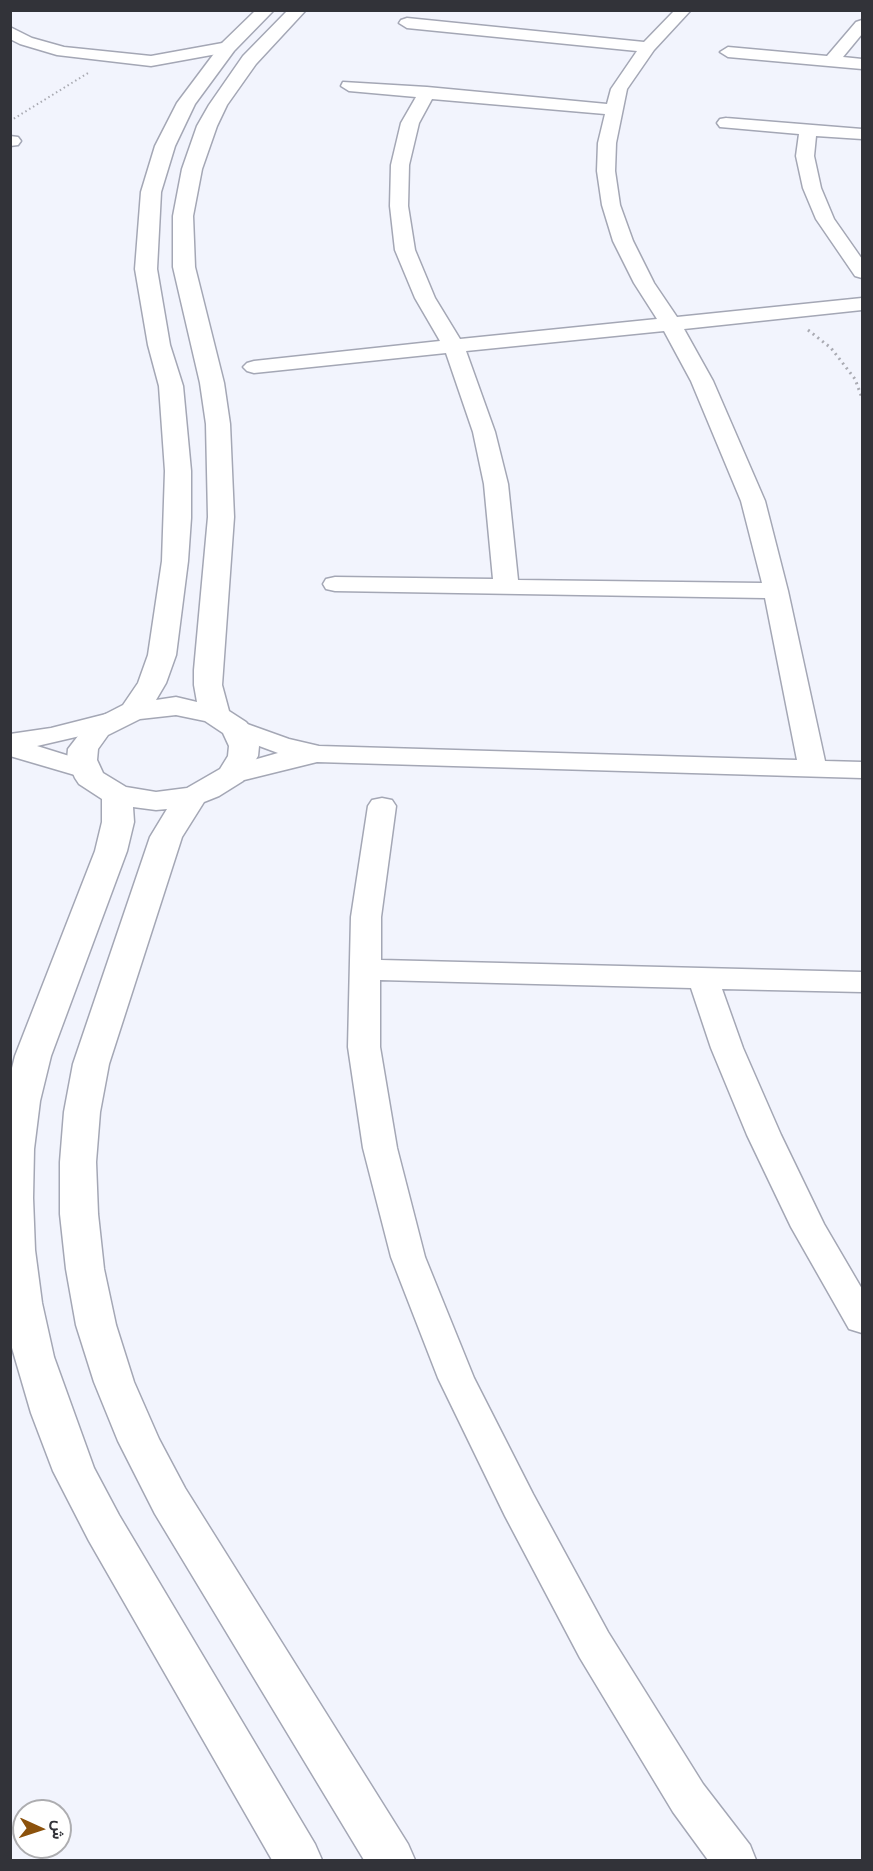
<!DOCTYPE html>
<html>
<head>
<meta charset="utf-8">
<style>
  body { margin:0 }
  #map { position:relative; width:873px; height:1871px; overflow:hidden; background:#f2f4fd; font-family:"Crimson Pro",Vazirmatn,serif }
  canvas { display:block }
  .frame { position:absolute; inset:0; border:12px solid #323339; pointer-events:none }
  .north { position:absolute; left:12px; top:1799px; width:60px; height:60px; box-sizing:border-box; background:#fff; border:2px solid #adadb0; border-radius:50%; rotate:93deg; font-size:16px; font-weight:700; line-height:24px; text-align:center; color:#323339 }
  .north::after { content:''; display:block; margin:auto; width:21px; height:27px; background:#8c520c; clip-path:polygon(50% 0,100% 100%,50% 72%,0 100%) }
</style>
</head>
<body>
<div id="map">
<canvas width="873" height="1871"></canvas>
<div class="frame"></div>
<div class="north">ش</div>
</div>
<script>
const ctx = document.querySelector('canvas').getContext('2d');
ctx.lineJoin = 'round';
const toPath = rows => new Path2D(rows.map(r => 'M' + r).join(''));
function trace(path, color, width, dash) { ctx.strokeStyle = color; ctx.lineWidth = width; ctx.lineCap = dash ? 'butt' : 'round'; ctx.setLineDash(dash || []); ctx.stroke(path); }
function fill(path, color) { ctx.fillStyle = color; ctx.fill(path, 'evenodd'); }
const minor = toPath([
  [675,10,691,10,654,50,627,89,616,143,615,171,620,205,633,241,654,283,677,317,862,298,862,310,684,329,713,381,765,501,788,591,825,761,862,762,862,778,317,762,232,783,222,781,218,775,222,769,278,753,227,734,223,728,227,722,236,720,289,739,319,746,797,760,765,598,335,591,326,589,323,584,326,579,335,577,493,579,484,484,473,432,446,353,254,373,247,371,243,367,247,363,254,361,440,341,415,298,395,250,390,206,391,165,401,123,416,97,349,91,341,86,343,82,427,87,607,104,611,89,637,51,407,28,399,23,401,20,407,18,644,42,675,10],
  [432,99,605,114,598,143,597,171,602,205,613,241,634,283,657,319,460,339,435,298,415,250,408,206,409,165,419,123,432,99],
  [664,331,691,381,741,501,762,583,518,580,508,484,495,432,466,351,664,331],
  [862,20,862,34,843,57,862,59,862,69,728,57,720,52,728,47,827,56,856,22,862,20],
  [10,27,32,38,64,47,151,56,228,42,236,47,228,52,151,66,57,55,20,44,10,39,10,27],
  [726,118,862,129,862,139,816,136,814,156,821,188,834,219,862,259,862,278,855,276,816,219,803,188,796,156,799,134,720,127,717,123,720,119,726,118],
  [10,136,18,137,21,141,18,145,10,146,10,136],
  [110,713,119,715,123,721,119,727,37,746,95,764,99,770,95,776,85,778,10,756,10,734,51,728,110,713],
  [382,798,392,800,396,806,381,917,381,960,862,972,862,992,722,989,743,1048,781,1135,824,1224,862,1289,862,1333,849,1329,791,1227,747,1135,711,1048,691,988,380,980,380,1047,397,1148,425,1257,474,1378,533,1494,608,1632,703,1784,750,1845,756,1860,708,1860,673,1812,580,1658,505,1516,438,1378,391,1257,363,1148,348,1047,351,917,368,806,372,800,382,798]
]);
const tertiary = toPath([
  [256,10,274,10,234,51,195,104,175,146,161,192,157,269,170,345,183,386,191,471,191,518,188,561,176,655,166,683,156,700,176,697,197,702,194,685,194,670,208,517,206,424,200,383,173,267,173,216,182,169,197,126,209,105,243,56,288,10,306,10,256,64,227,105,217,126,202,169,193,216,195,267,224,383,230,424,234,517,222,685,229,711,246,722,251,728,259,746,258,756,243,781,219,796,204,802,182,837,109,1064,100,1112,96,1162,98,1214,104,1269,116,1325,134,1382,159,1439,185,1488,408,1844,415,1860,364,1860,155,1514,118,1441,94,1382,76,1325,66,1269,60,1214,60,1162,64,1112,73,1064,150,837,167,809,156,810,133,807,134,822,127,851,51,1056,40,1101,34,1149,33,1198,35,1250,42,1303,54,1357,94,1468,119,1515,315,1844,322,1860,272,1860,89,1541,53,1471,31,1413,10,1341,10,1076,15,1056,95,851,102,822,102,799,79,784,75,778,67,760,68,749,88,723,123,705,138,683,148,655,162,561,165,471,159,386,148,345,135,269,141,192,155,146,177,103,222,43,256,10],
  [176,715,205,721,223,733,229,746,228,756,220,769,187,788,156,792,126,787,103,773,97,760,98,749,108,735,140,719,176,715]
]);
trace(minor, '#a4a7b5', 3);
trace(tertiary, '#a4a7b5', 3);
trace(toPath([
  [10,121,88,73]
]), '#aaabb3', 2, [1.5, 3]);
trace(toPath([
  [808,330,831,348,855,379,862,398]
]), '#aaabb3', 3, [2, 4]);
fill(minor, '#fff');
fill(tertiary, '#fff');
</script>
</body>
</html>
